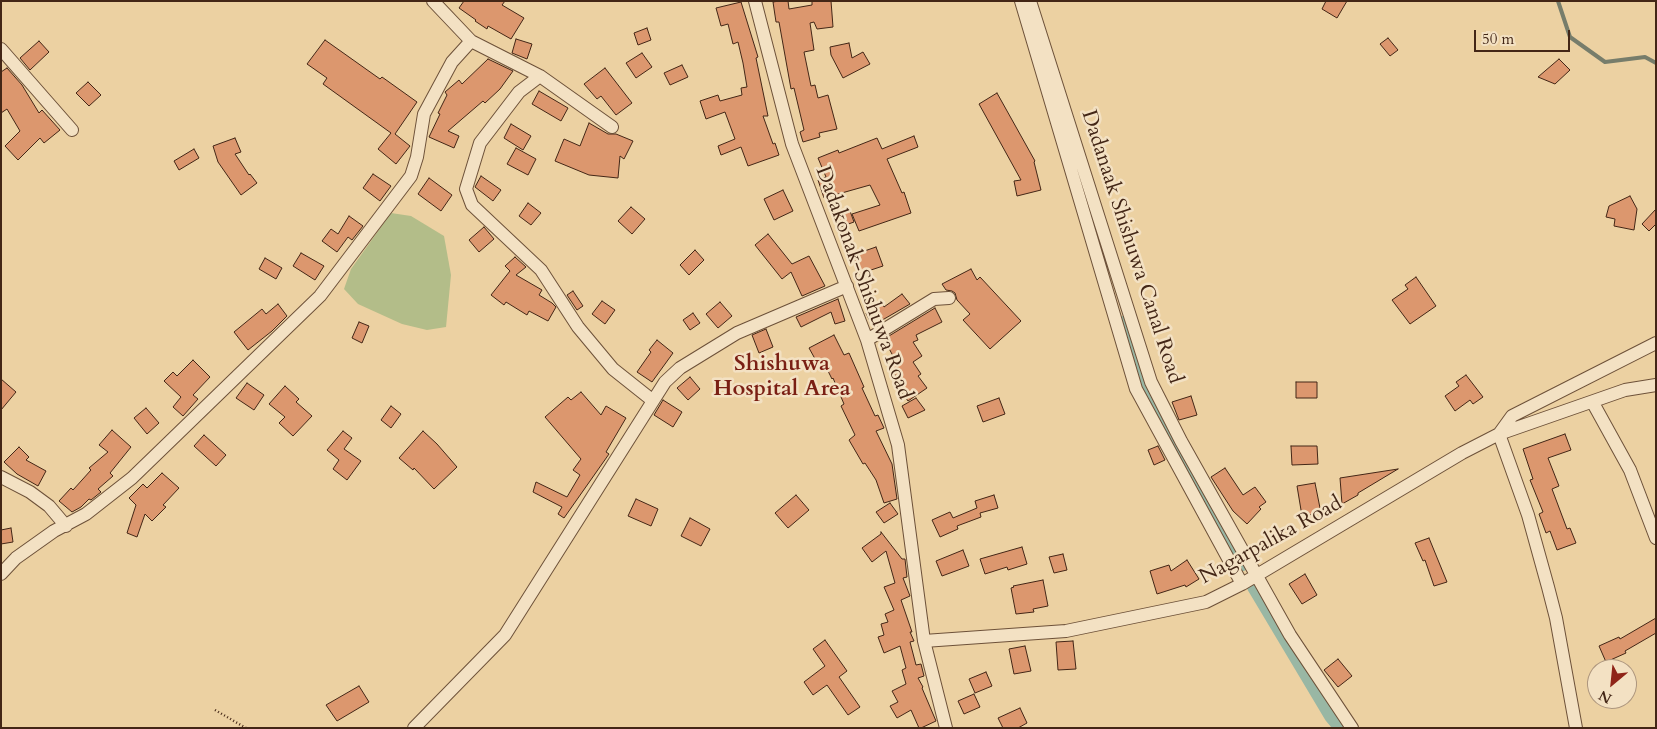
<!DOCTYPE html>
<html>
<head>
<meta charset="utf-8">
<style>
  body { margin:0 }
  #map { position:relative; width:1657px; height:729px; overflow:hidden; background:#ecd1a2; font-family:Cardo,serif }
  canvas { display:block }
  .frame { position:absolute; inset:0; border:2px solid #432616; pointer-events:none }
  .north { position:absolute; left:1587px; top:659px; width:50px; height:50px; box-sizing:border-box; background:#f3e1c3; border:1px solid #ad967e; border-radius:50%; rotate:208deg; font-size:14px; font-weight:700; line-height:20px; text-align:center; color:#432616 }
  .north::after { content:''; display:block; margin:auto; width:18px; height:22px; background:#8f2418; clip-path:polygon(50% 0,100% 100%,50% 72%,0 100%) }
  .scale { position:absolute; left:1474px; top:30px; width:96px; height:22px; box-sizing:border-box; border:2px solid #432616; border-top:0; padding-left:6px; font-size:15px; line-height:18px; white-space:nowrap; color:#432616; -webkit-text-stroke:4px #f3e1c3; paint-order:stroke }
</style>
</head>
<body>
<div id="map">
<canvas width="1657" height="729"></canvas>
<div class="frame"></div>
<div class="north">N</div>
<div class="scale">50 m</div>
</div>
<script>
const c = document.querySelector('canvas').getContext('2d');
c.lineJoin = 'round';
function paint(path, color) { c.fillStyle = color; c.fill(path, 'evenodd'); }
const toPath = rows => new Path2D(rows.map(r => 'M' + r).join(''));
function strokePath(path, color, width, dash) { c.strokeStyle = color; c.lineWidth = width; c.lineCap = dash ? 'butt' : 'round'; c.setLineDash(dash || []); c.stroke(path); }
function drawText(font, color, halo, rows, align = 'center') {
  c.font = font + ' Cardo,serif'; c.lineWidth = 5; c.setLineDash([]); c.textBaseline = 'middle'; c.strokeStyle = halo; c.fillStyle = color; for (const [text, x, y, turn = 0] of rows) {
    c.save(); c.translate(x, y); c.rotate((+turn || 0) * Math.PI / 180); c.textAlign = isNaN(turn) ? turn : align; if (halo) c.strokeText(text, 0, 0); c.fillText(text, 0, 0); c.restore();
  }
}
paint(toPath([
  [391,213,411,216,444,236,451,275,446,327,427,330,402,324,358,304,344,289,351,269]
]), '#b3bd89');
strokePath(toPath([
  [1558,1,1570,37,1605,62,1645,57,1656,63]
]), '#777d6b', 4);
strokePath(toPath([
  [1126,322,1147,391,1242,564],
  [1254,587,1331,716,1341,728]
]), '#99b7a4', 14);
const building = toPath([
  [464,1,505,1,502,5,524,18,511,39,488,26,487,29,475,21,476,20,459,8,464,1],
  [779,1,788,1,789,9,812,5,812,1,831,1,833,27,817,29,814,22,810,23,814,50,804,52,811,86,815,85,818,98,828,95,837,129,819,133,820,137,803,142,800,132,804,130,794,88,791,89,779,22,776,22,773,2,779,1],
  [1326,1,1347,1,1337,18,1322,9,1326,1],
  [741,2,758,57,756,58,768,116,763,116,773,144,775,143,779,155,748,166,741,147,721,155,718,146,735,139,725,112,706,119,700,101,718,95,720,101,742,95,741,88,747,87,743,63,738,42,733,44,728,24,721,26,716,8,741,2],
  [647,28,651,40,638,45,634,33,647,28],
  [1388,38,1398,50,1390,56,1380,44,1388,38],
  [516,39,532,44,527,59,512,53,516,39],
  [325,40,380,79,382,77,417,102,395,134,410,146,396,164,378,149,391,133,323,84,327,78,307,64,325,40],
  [39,41,49,52,30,70,20,58,39,41],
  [849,43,852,58,863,52,870,64,843,78,831,55,830,47,849,43],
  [642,53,652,67,636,78,626,63,642,53],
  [488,59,513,71,500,89,485,103,483,101,448,131,459,136,454,148,429,137,440,114,438,113,447,95,445,92,459,80,462,84,488,59],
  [1559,59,1570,70,1555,84,1538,77,1559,59],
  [682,65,688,77,670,85,664,73,682,65],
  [7,68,22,85,39,113,42,110,60,130,44,143,40,138,18,160,5,146,20,131,7,109,1,113,1,72,7,68],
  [605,68,632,103,616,115,601,96,597,99,584,84,605,68],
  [88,82,101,95,89,106,76,93,88,82],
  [539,91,568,108,561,121,532,104,539,91],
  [997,93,1035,161,1034,162,1041,190,1017,196,1014,181,1021,180,979,104,997,93],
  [589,123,608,134,616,134,633,141,624,159,620,156,618,178,589,175,555,161,564,139,580,146,589,123],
  [511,124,531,136,523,150,504,138,511,124],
  [914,136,918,147,887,159,902,193,904,192,911,213,859,231,852,214,880,205,870,185,824,198,818,180,826,177,818,158,838,150,839,153,877,138,882,149,914,136],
  [235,138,241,152,235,154,249,175,250,174,257,183,241,195,218,162,213,146,235,138],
  [516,148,536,159,528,175,507,164,516,148],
  [194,149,199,158,179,170,174,161,194,149],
  [373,174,391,186,380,201,363,188,373,174],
  [481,176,501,190,493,201,475,187,481,176],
  [429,178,452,195,441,211,418,194,429,178],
  [783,190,793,211,774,220,764,199,783,190],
  [1630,196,1637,209,1634,230,1614,226,1615,219,1606,217,1609,206,1630,196],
  [528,203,541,213,531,225,519,216,528,203],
  [631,207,645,219,632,234,618,221,631,207],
  [1656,209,1656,224,1649,231,1642,224,1656,209],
  [850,211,854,222,840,227,837,216,850,211],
  [349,216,363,226,352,240,348,237,337,252,322,241,331,229,338,234,349,216],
  [484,227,494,239,479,252,469,240,484,227],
  [768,234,792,264,809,256,825,286,802,296,791,272,782,279,755,245,768,234],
  [876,247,883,266,859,274,853,255,876,247],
  [695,250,704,260,689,275,680,265,695,250],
  [301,253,324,266,315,280,293,266,301,253],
  [515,257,526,267,516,275,542,290,539,295,552,303,556,307,548,321,529,311,527,315,506,302,504,305,491,295,510,271,505,266,515,257],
  [265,258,282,268,276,279,259,269,265,258],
  [971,269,977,280,980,277,1021,321,990,349,963,320,970,314,957,300,955,293,952,291,946,290,942,284,971,269],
  [1416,277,1436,306,1410,324,1392,300,1408,289,1405,285,1416,277],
  [573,291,583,306,577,310,567,295,573,291],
  [902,294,910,304,872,326,866,313,883,304,884,307,902,294],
  [838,299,845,321,835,324,831,312,801,327,796,317,838,299],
  [602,301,615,310,605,324,592,314,602,301],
  [720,302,732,316,718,328,706,314,720,302],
  [278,304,287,316,272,331,248,350,234,332,262,309,266,314,278,304],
  [935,308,942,322,916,335,918,340,913,342,922,356,913,362,921,374,918,376,927,388,908,401,900,390,903,388,886,360,893,356,884,339,935,308],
  [693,313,700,323,690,330,683,320,693,313],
  [359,322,369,326,362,343,352,338,359,322],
  [766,329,773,347,759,353,752,335,766,329],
  [834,335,844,355,849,353,864,387,862,388,875,416,878,415,884,428,876,431,892,464,897,499,884,503,876,480,865,463,863,464,849,440,855,435,841,406,844,404,833,378,832,379,824,363,819,366,809,348,834,335],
  [657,340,673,353,652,382,637,372,651,352,649,350,657,340],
  [193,360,210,377,193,395,198,399,183,416,173,407,181,397,164,381,173,372,177,376,193,360],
  [1466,375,1483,397,1473,404,1470,400,1455,411,1445,396,1459,386,1456,382,1466,375],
  [690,377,700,389,688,400,677,388,690,377],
  [1,379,16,392,1,410,1,379],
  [1296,382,1317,382,1317,398,1296,398,1296,382],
  [247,383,264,395,254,410,236,398,247,383],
  [285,386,299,399,296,402,312,416,293,436,279,423,285,417,269,404,285,386],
  [581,392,601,415,606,406,626,418,606,452,609,454,564,518,558,514,562,507,533,492,536,482,567,497,580,475,573,470,581,459,545,417,568,397,571,400,581,392],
  [1191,396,1197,415,1179,420,1172,402,1191,396],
  [916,398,925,410,908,418,902,406,916,398],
  [999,398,1005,414,983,422,977,406,999,398],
  [663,400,682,412,673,427,654,415,663,400],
  [391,406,401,414,391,428,381,420,391,406],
  [146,408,159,423,147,434,134,418,146,408],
  [112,430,131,447,110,473,113,476,98,489,101,492,91,500,89,499,81,507,72,512,59,501,71,488,73,490,91,470,89,468,108,452,99,445,112,430],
  [343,431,352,438,344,449,361,461,347,480,333,469,339,460,327,450,343,431],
  [423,431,437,444,457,467,434,489,414,468,413,470,399,458,423,431],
  [1565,434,1571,450,1548,458,1559,486,1552,489,1567,529,1570,528,1576,543,1557,550,1550,531,1546,533,1539,514,1543,512,1530,480,1533,479,1523,449,1565,434],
  [204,435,226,455,216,466,194,446,204,435],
  [1158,446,1165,460,1154,465,1148,450,1158,446],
  [1291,446,1317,446,1318,464,1292,465,1291,446],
  [19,447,29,457,26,460,46,471,38,486,17,474,4,462,19,447],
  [1225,468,1243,495,1255,487,1266,502,1259,507,1261,509,1247,524,1233,511,1211,477,1225,468],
  [1398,469,1358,493,1358,495,1342,504,1340,478,1398,469],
  [162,473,179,488,163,505,166,507,152,521,145,514,137,537,127,533,136,505,129,498,143,484,147,488,162,473],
  [1315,483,1321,513,1302,516,1297,486,1315,483],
  [796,495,809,510,788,528,775,513,796,495],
  [994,495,998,508,980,513,981,517,957,526,958,529,940,537,932,520,950,512,953,518,977,508,975,501,994,495],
  [636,499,658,509,651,526,628,516,636,499],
  [890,503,898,514,884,523,876,512,890,503],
  [690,518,710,529,701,546,681,536,690,518],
  [11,528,13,542,1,544,1,530,11,528],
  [881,532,902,559,905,559,907,577,903,578,910,596,901,600,912,632,910,632,914,641,910,642,916,665,921,664,924,676,918,678,923,687,922,688,936,721,921,728,919,728,911,710,897,718,890,706,898,702,892,691,906,684,902,670,906,668,900,646,884,653,878,637,884,635,881,624,888,622,885,614,894,610,884,587,895,583,886,551,872,562,862,548,881,534,881,532],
  [1429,538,1447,582,1434,586,1425,560,1423,561,1415,543,1429,538],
  [1022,547,1027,564,1008,570,1007,567,985,574,980,559,1022,547],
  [963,550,969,566,942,576,936,561,963,550],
  [1063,554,1067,570,1054,573,1049,557,1063,554],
  [1187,560,1199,579,1186,587,1185,585,1157,594,1150,571,1169,565,1171,571,1187,560],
  [1305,574,1317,595,1302,604,1289,584,1305,574],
  [1043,580,1048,606,1033,609,1034,612,1016,614,1011,588,1014,587,1013,586,1043,580],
  [1656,618,1656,633,1625,651,1626,653,1606,662,1599,646,1619,637,1620,639,1656,618],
  [825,640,847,671,839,677,860,707,848,715,827,685,813,695,804,682,825,666,813,649,825,640],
  [1073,641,1076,669,1058,670,1056,642,1073,641],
  [1025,646,1031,671,1014,674,1009,649,1025,646],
  [1338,659,1352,676,1338,687,1324,670,1338,659],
  [986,672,992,686,975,693,969,679,986,672],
  [359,686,369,702,337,721,326,705,359,686],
  [974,694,980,707,964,714,958,701,974,694],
  [1020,708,1027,723,1018,728,1003,728,998,718,1020,708]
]);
paint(building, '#dc976e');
strokePath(building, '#432616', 1);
const minor = toPath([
  [433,1,471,41,540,76,612,127],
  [755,1,792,144,867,340,898,445,924,641,946,728],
  [1021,1,1136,389,1242,584],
  [1030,1,1151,382,1181,441,1290,635,1352,728],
  [1,49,72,130],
  [540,76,519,92,480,143,466,189,472,205,541,270,578,327,613,369,652,400],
  [867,340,934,299,949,298],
  [1593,403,1630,470,1656,538],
  [1,477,30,492,49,506,66,526],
  [1,574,16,558,54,531,86,514,132,478,320,296,411,176,417,157,424,114,452,62,471,41],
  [924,641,1066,631,1206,602,1242,584,1462,453,1499,434,1625,390,1656,385],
  [414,728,505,635,665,382,680,368,737,333,847,286],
  [1576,728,1556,618,1548,587,1528,515,1499,434,1512,416,1656,343]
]);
strokePath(minor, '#6d5139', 14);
strokePath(toPath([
  [215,710,246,728]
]), '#432616', 2.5, [1, 2.5]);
strokePath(minor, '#f3e1c3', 12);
drawText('21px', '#432616', '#f3e1c3', [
  ["Dadanaak Shishuwa Canal Road",1131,247,72],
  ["Dadakonak-Shishuwa Road",863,283,70],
  ["Nagarpalika Road",1271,541,-29]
]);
drawText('bold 22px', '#7a1f14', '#f3e1c3', [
  ["Shishuwa",782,365],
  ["Hospital Area",782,390]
]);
</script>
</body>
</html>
